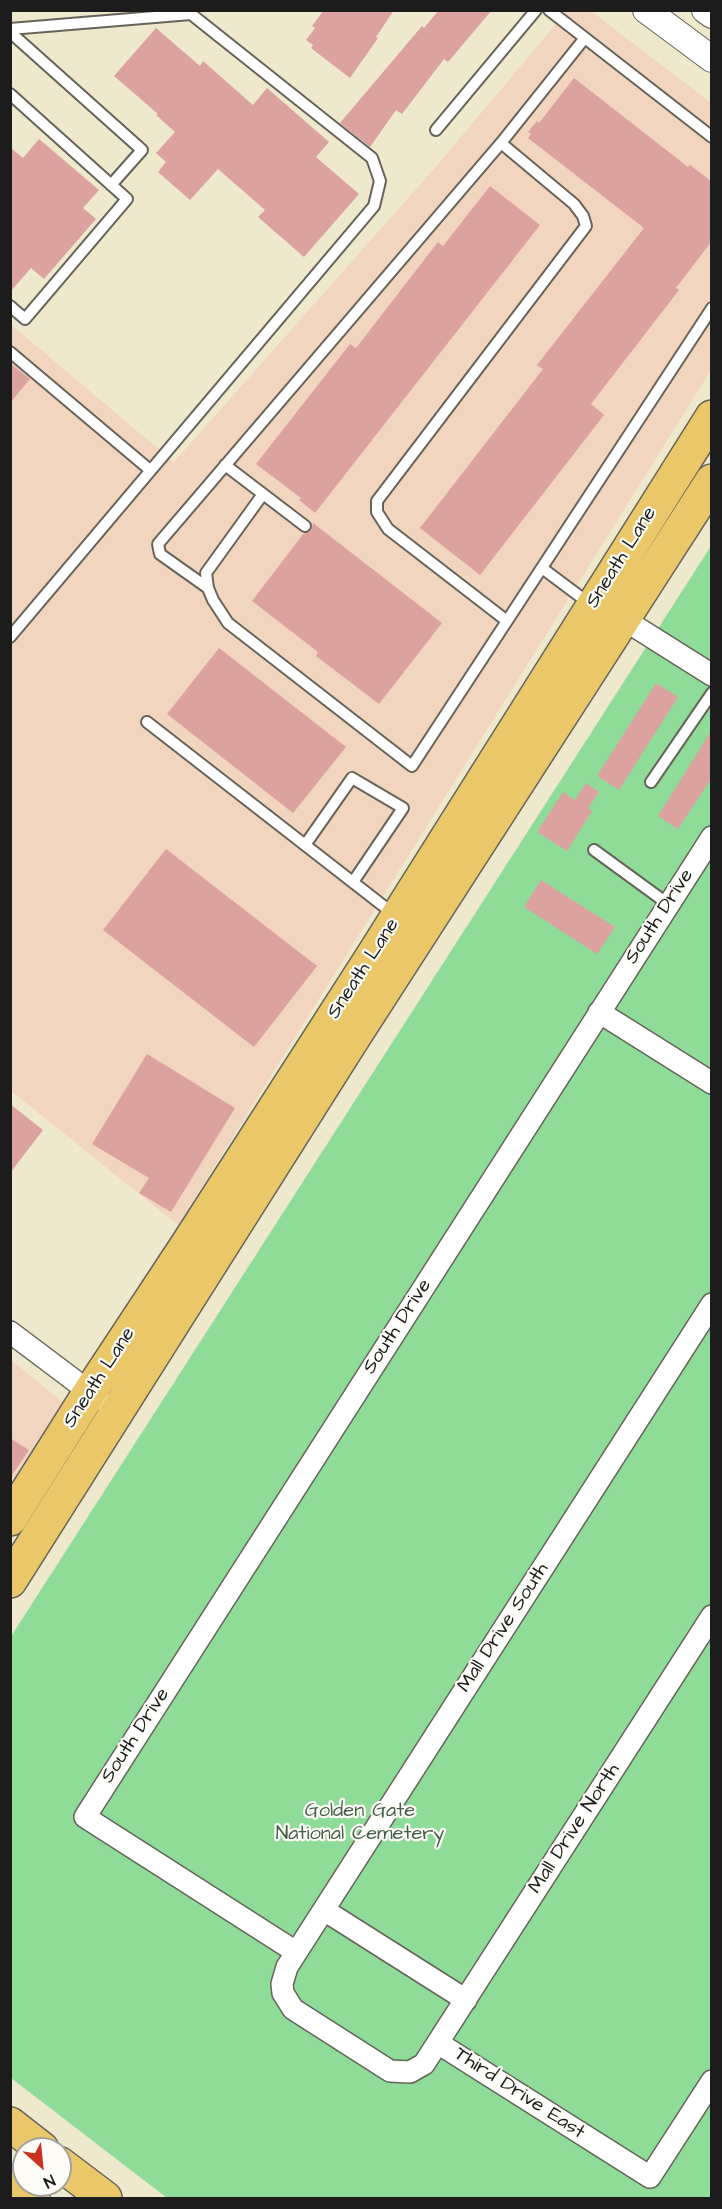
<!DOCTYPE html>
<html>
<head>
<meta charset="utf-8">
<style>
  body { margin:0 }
  #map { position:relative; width:722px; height:2209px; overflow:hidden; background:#eee8cd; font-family:"Architects Daughter",sans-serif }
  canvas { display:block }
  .frame { position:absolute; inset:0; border:12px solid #1c1c1c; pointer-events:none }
  .north { position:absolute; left:12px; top:2137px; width:60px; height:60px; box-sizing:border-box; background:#fdfcf7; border:2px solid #a3a29f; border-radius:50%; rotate:153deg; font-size:16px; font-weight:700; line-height:24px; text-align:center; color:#1c1c1c }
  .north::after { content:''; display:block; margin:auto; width:21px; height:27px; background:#c8321e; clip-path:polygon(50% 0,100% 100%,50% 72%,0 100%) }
</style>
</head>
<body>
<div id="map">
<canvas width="722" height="2209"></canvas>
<div class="frame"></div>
<div class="north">N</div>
</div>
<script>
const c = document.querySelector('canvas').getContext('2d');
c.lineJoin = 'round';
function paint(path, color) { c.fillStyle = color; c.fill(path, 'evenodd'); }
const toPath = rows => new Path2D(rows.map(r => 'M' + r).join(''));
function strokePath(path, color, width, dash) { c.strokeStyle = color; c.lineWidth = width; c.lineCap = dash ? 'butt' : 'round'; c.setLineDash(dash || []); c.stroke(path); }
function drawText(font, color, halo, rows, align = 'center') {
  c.font = font + ' "Architects Daughter",sans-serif'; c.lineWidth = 4.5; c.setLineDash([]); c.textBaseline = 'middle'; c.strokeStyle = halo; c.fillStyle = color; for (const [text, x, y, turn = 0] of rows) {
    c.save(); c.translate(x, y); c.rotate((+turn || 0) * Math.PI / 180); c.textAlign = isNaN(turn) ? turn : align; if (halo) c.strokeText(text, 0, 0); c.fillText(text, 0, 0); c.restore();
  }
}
paint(toPath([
  [567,11,591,11,711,103,711,370,178,1225,11,1091,10,324,174,462,434,169],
  [11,1360,64,1403,11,1485]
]), '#f2d5be');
paint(toPath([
  [711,546,711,2198,167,2198,11,2078,10,1638]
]), '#8fdc99');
paint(toPath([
  [324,10,394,10,376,37,378,38,350,78,311,48,313,45,306,40,315,28,312,26],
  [439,10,492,10,448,62,444,59,402,114,396,110,370,147,340,123,422,26,424,28],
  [156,28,200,66,203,61,253,105,267,88,329,142,316,157,359,194,304,257,258,217,265,210,218,169,190,200,158,172,166,162,156,153,175,132,156,115,158,114,114,76],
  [574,78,688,167,690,165,711,181,711,242,676,288,679,290,591,404,604,415,480,575,420,528,543,369,537,365,644,228,528,138,531,134,528,132,537,121,539,123],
  [39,139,99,190,83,208,96,219,44,279,31,268,10,292,10,147,23,158],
  [490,186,540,225,315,513,299,500,301,498,256,464,350,344,356,348,438,242,443,246],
  [10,363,30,379,10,403],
  [313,523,442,623,379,704,316,656,318,652,252,601,304,533,311,531],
  [219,648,346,747,293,813,167,714],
  [656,683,678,697,619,790,597,776],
  [711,731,711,779,678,829,658,816],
  [586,783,599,792,588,808,592,811,567,851,537,832,563,792,575,800],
  [166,849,317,966,254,1047,103,930],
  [541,880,615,927,597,954,524,907],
  [147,1054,235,1108,171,1212,139,1193,149,1178,92,1144],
  [10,1104,43,1130,10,1173],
  [10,1438,29,1450,10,1478]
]), '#dba2a0');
const service = toPath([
  [549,10,712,137],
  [10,29,191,14,372,158,380,181,374,206,10,637],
  [10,32,142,150,111,185],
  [10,94,127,199,25,319,10,306],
  [436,130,536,10],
  [501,143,574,204,583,216,586,226,377,501,377,512,388,529,507,621],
  [10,352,150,470],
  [225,465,305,526],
  [263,494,206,573,208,588,213,600,228,623,412,766,712,308],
  [542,568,590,604],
  [208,588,160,554,158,544,501,143,584,39],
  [147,722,395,915],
  [651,782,712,693],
  [305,845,352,778,403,808,353,882],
  [594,850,668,904]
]);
const minor = toPath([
  [623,619,712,675],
  [599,1012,712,1083],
  [712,1304,287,1967,282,1984,283,1993,293,2009,390,2071,410,2072,424,2064,712,1616],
  [10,1332,99,1399],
  [324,1910,466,2000],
  [296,1952,85,1817,712,837],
  [438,2043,650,2177,712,2081]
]);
const tertiary = toPath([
  [646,10,712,59],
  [705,10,712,15]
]);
const primary = toPath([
  [10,1519,90,1392,187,1245,372,957,712,417],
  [10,1581,350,1043,712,481],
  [10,2124,42,2149],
  [60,2164,105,2198],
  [10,2181,33,2198]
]);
strokePath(service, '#66635a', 14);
strokePath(minor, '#66635a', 24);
strokePath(tertiary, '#66635a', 28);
strokePath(primary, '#66635a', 36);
strokePath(service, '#fff', 10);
strokePath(minor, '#fff', 21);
strokePath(tertiary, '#fff', 26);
strokePath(primary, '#eac769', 33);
drawText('20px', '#1c1c1c', '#fdfcf7', [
  ["Sneath Lane",622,558,-58],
  ["South Drive",660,917,-57],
  ["Sneath Lane",364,969,-57],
  ["South Drive",398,1327,-57],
  ["Sneath Lane",100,1378,-57],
  ["Mall Drive South",504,1628,-57],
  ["South Drive",136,1736,-57],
  ["Mall Drive North",575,1829,-57],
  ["Third Drive East",519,2094,33]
]);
drawText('20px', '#445f48', '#fdfcf7', [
  ["Golden Gate",360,1812],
  ["National Cemetery",360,1835]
]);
</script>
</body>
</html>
